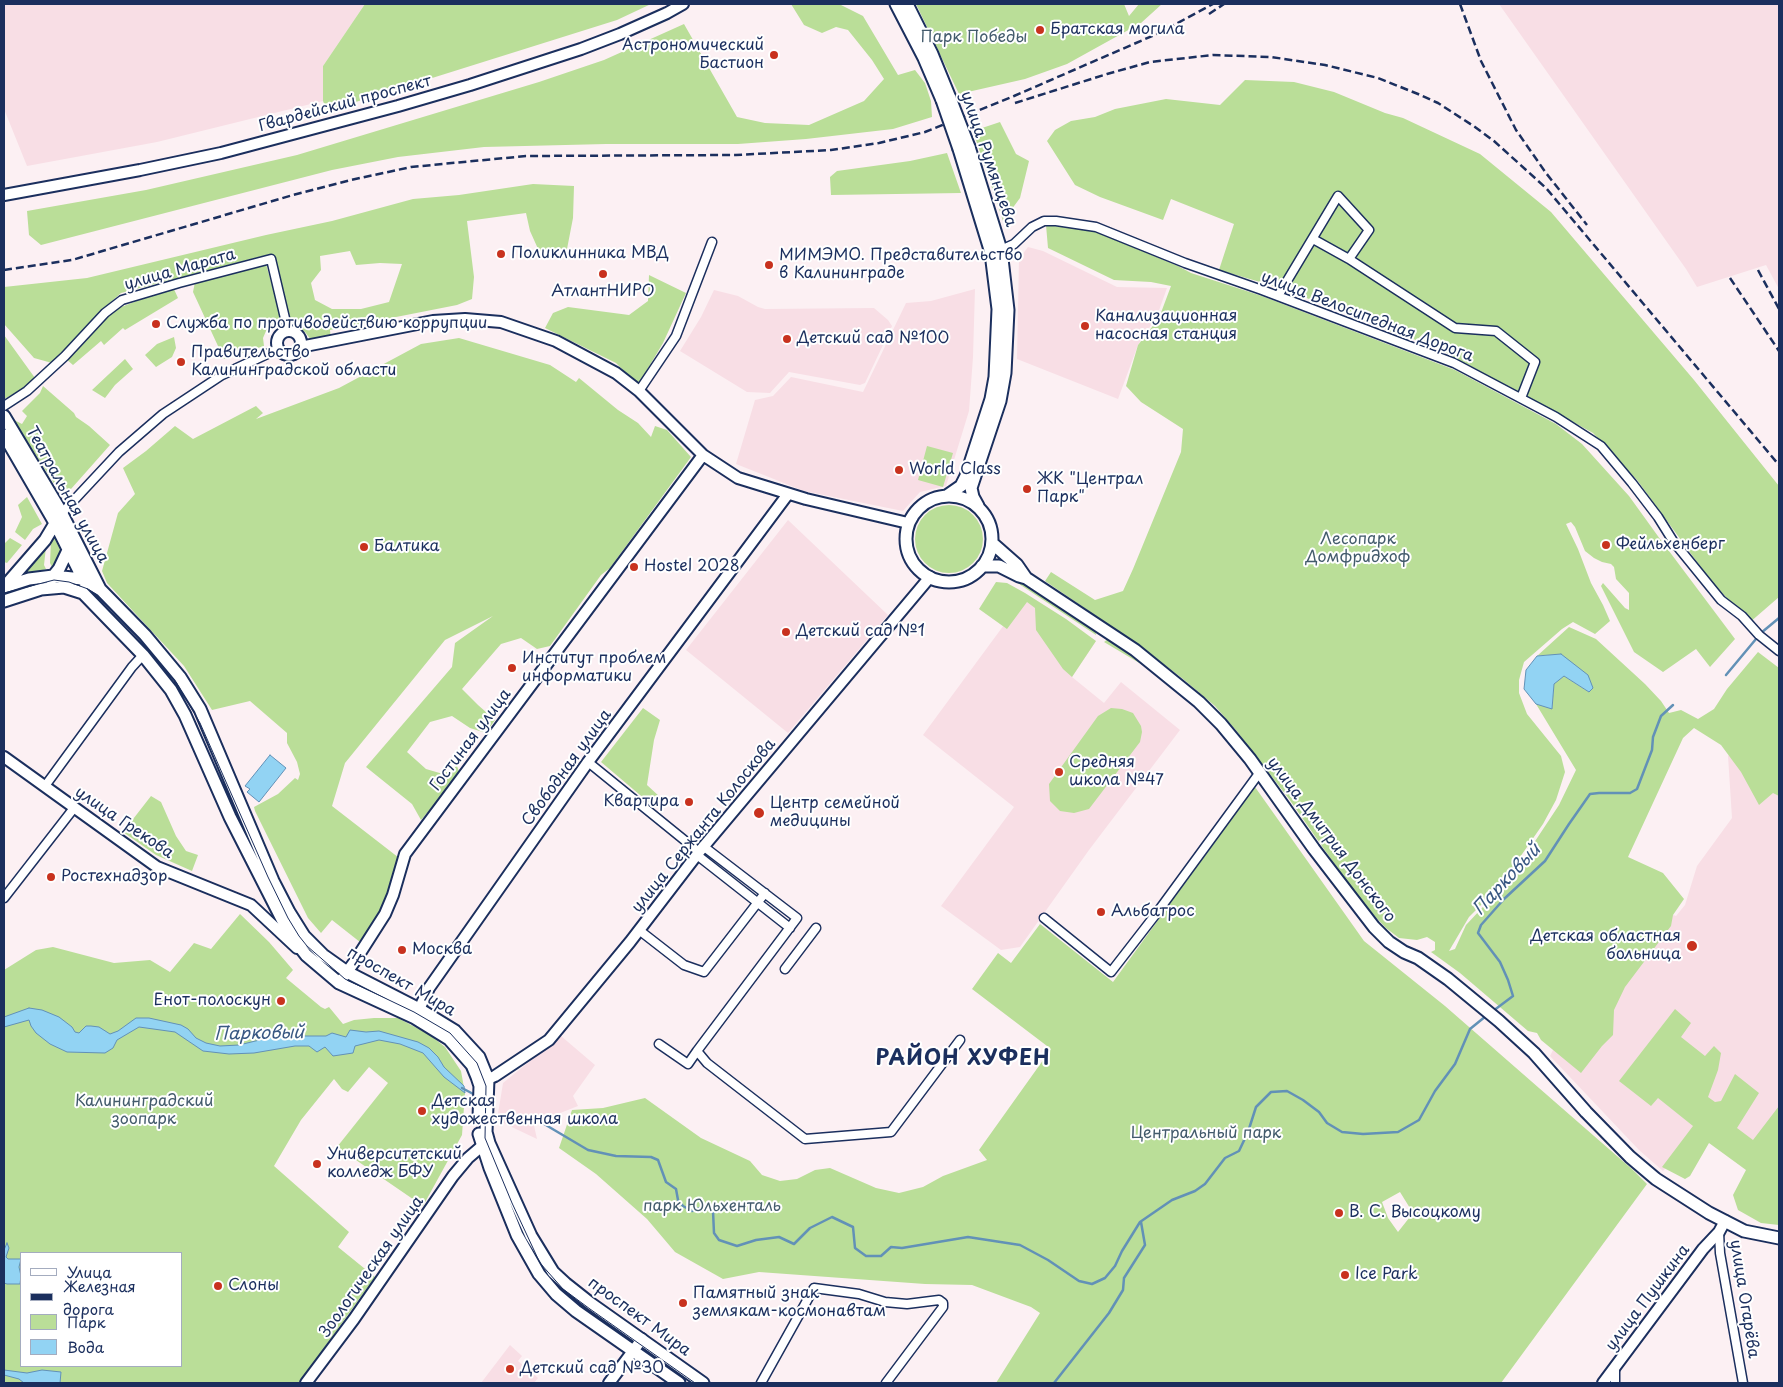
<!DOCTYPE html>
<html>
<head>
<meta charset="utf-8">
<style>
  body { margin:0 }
  #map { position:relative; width:1783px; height:1387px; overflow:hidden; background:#fcf0f3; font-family:"Playpen Sans",sans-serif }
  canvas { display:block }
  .frame { position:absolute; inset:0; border:5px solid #1b2f5e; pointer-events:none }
  .legend { position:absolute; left:20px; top:1252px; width:162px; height:115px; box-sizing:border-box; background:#fff; border:1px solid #a4acbf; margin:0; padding:6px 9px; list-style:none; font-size:15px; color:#1b2f5e }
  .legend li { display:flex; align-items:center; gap:10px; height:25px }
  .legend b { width:25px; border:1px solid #a4acbf }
</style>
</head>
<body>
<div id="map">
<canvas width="1783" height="1387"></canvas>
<div class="frame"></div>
<ul class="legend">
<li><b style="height:6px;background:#fff"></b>Улица</li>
<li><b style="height:6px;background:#1b2f5e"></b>Железная дорога</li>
<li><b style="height:14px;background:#bade98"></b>Парк</li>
<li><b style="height:14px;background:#92d3f3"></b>Вода</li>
</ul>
</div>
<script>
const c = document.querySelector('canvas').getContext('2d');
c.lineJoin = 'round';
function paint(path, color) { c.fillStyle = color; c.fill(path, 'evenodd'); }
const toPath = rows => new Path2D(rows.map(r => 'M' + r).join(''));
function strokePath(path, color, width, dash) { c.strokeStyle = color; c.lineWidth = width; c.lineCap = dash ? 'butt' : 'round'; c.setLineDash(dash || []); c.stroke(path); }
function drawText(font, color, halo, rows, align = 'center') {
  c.font = font + ' "Playpen Sans",sans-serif'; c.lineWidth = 4; c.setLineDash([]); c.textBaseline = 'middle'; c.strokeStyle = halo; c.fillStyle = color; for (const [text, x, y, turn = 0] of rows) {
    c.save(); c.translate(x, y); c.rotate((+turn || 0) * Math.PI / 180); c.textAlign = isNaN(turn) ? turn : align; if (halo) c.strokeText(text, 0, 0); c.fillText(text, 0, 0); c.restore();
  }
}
paint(toPath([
  [4,4,365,4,323,66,323,101,157,142,27,166,4,109],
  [1499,4,1779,4,1779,289,1766,265,1697,287,1686,269],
  [1028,247,1043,251,1117,287,1167,288,1157,316,1138,345,1118,399,1017,359,1019,259],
  [975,289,973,357,969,411,946,486,920,492,903,511,804,491,736,464,755,400,773,396,791,377,863,392,906,303,931,301],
  [714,290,738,296,758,307,765,309,874,308,888,320,892,326,865,383,860,385,789,372,770,393,747,392,680,351,701,317],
  [788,520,888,615,788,733,686,650],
  [1026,595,1096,641,1072,677,1104,703,1121,682,1180,730,1089,850,1020,947,1001,950,941,906,1014,807,923,735],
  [1775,697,1779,701,1779,1212,1756,1169,1700,1129,1663,1171,1639,1150,1550,1056,1590,977,1639,901,1676,916,1685,905,1697,866,1732,818,1728,756],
  [561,1036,595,1065,573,1096,578,1106,545,1119,535,1116,533,1121,537,1139,497,1120,503,1083],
  [510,1345,522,1356,518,1361,538,1378,534,1383,481,1383]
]), '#f8dee5');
paint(toPath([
  [365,4,651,4,617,20,327,111,323,101,323,66],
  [791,4,839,4,863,16,898,75,915,70,925,83,931,101,932,117,893,129,806,139,738,144,606,144,484,147,398,157,332,170,41,245,29,235,27,211,146,190,297,155,539,82,604,60,684,24,737,117,765,123,809,125,864,101,884,79,872,60,848,30,836,27,822,33,804,25],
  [916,4,1124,4,1129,16,1139,4,1162,4,1141,23,1067,64,1025,79,959,94],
  [1245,80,1294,82,1334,92,1385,113,1403,118,1480,154,1551,212,1694,380,1779,486,1779,597,1749,623,1708,577,1637,480,1593,433,1432,345,1397,334,1284,289,1219,270,1234,224,1171,199,1163,220,1100,197,1075,185,1047,141,1055,130,1071,121,1095,117,1115,109,1166,99,1220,105],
  [1000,122,1016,154,1029,161,1020,198,1003,221,973,131],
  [947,153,961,193,831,195,830,177,837,171,910,161],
  [533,184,574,186,573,218,567,249,539,251,530,231,526,213,467,221,474,277,472,299,457,305,330,330,331,339,311,340,305,332,290,321,274,258,270,254,121,293,101,311,52,363,34,358,4,324,4,287,87,278,266,235,332,221,413,199,459,195],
  [350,251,356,265,380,263,402,264,389,302,361,309,332,309,315,300,311,283,321,270,320,256],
  [1046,225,1094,231,1178,266,1191,273,1262,296,1455,370,1556,424,1582,444,1629,496,1660,539,1735,639,1710,667,1696,649,1663,672,1634,652,1601,586,1603,583,1625,608,1629,610,1629,593,1616,579,1614,567,1611,564,1602,562,1594,558,1585,551,1575,527,1571,522,1566,524,1578,549,1591,583,1603,605,1610,621,1595,634,1573,622,1562,629,1524,662,1519,680,1519,693,1527,714,1561,756,1565,772,1556,800,1543,824,1511,870,1493,893,1469,917,1449,951,1455,949,1466,925,1512,876,1559,805,1576,770,1536,704,1552,708,1554,683,1564,676,1589,692,1548,655,1537,656,1569,627,1596,639,1645,684,1661,701,1669,713,1681,710,1698,719,1714,709,1727,689,1758,652,1779,668,1779,796,1773,793,1759,805,1741,772,1721,745,1694,728,1683,738,1628,857,1663,873,1684,899,1673,915,1671,926,1625,987,1614,1010,1613,1035,1602,1046,1581,1073,1541,1040,1537,1033,1528,1031,1460,973,1431,952,1435,950,1435,942,1427,937,1417,940,1399,938,1386,928,1361,902,1289,799,1235,729,1215,706,1183,679,1140,646,1045,581,1051,572,1095,600,1123,591,1133,569,1181,452,1183,429,1141,402,1126,386,1138,345,1159,318,1171,286,1151,282,1114,280,1048,248],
  [266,264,282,321,276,322,266,331,263,338,264,346,224,359,193,292,195,282],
  [649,275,686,293,663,343,638,385,616,363,545,328,553,313,568,307,629,315,648,301],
  [173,287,178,298,125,330,123,328,104,345,101,341,73,365,66,359,116,309],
  [4,335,35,378,23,389,4,399],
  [174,337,176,348,172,357,156,367,145,355,157,344],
  [459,338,550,365,576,382,579,378,618,410,638,423,651,437,655,426,667,430,691,457,610,568,601,575,550,646,537,649,521,638,501,644,462,689,478,705,495,720,486,733,470,728,452,716,430,722,407,752,426,769,443,774,457,766,460,774,421,820,412,804,366,767,452,667,455,643,493,616,445,640,345,763,332,806,403,861,385,914,365,946,332,920,321,933,308,918,255,811,254,807,278,794,295,778,298,780,300,774,297,762,287,743,287,733,250,701,212,710,184,666,107,583,102,571,118,513,135,494,123,468,146,451,175,426,193,439,256,406,263,413,256,419,339,388,421,344],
  [125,359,133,369,115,385,105,398,92,390],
  [43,386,74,413,76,417,89,426,110,445,63,498,14,420,22,424,27,416,22,411,40,393],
  [927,446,953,453,943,487,918,480],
  [27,497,42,524,33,529,25,540,15,532,22,517,18,505],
  '915 539a34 34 0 1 1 68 0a34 34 0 1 1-68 0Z',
  [54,536,62,552,52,567,50,563,51,541],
  [10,538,22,545,7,563,4,562,4,544],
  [46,547,44,565,46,569,18,578],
  [1010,575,1095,627,1096,635,1010,578],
  [996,582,1007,583,1025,593,1066,619,1096,641,1072,677,1063,669,1036,630,1035,608,1027,602,1007,629,979,609],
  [1108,639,1137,658,1146,667,1104,642],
  [643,708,660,720,654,740,647,785,660,797,653,806,601,762],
  [1111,708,1122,709,1133,713,1141,726,1142,732,1140,742,1089,809,1074,813,1060,811,1050,801,1049,784,1098,716],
  [1255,787,1364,941,1445,1006,1633,1170,1647,1184,1501,1383,996,1383,1040,1313,1031,1307,972,1285,925,1284,759,1272,723,1279,675,1252,647,1219,596,1174,559,1148,572,1110,603,1108,645,1098,701,1138,750,1161,762,1175,780,1181,797,1179,815,1170,830,1168,876,1188,899,1193,923,1187,943,1176,987,1160,979,1150,1051,1049,972,989,998,953,1011,963,1040,924,1113,982],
  [1400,1192,1413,1213,1398,1232,1388,1218,1382,1202],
  [151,796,161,802,176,836,186,851,198,855,192,871,156,855,123,832],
  [240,914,269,942,293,970,286,978,321,1007,325,1009,329,1007,343,1024,354,1020,374,1018,398,1018,430,1035,445,1047,461,1071,465,1093,462,1135,423,1206,337,1147,388,1083,369,1067,348,1092,342,1089,334,1079,301,1120,274,1166,349,1232,338,1247,375,1277,299,1383,4,1383,4,970,36,950,53,947,114,963,150,960,170,972,194,943,211,949],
  [21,1253,181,1253,181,1366,21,1366],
  [1675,1009,1691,1023,1681,1037,1705,1056,1714,1046,1721,1053,1718,1070,1708,1097,1715,1102,1721,1101,1735,1074,1759,1093,1737,1128,1753,1140,1779,1106,1779,1225,1761,1223,1738,1210,1733,1195,1746,1170,1709,1143,1690,1176,1685,1179,1662,1167,1693,1126,1658,1098,1651,1106,1619,1081]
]), '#bade98');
const water = toPath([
  [1561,654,1588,675,1593,688,1589,692,1564,676,1554,684,1552,709,1536,704,1524,689,1526,670,1537,656,1561,654],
  [270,755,286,768,259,802,247,792,250,789,245,786,270,755],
  [29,1008,42,1010,59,1017,72,1027,75,1032,79,1033,86,1026,91,1026,99,1027,110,1034,118,1031,136,1018,149,1018,181,1025,188,1029,196,1038,206,1043,220,1046,239,1045,276,1036,326,1036,332,1033,346,1037,350,1030,366,1032,379,1031,418,1042,429,1048,438,1057,444,1067,464,1086,465,1093,444,1077,423,1053,400,1044,379,1040,355,1046,353,1053,333,1056,325,1047,317,1052,309,1046,295,1046,254,1053,229,1054,203,1051,175,1032,139,1027,117,1040,113,1048,105,1053,67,1052,50,1044,36,1033,31,1026,29,1020,4,1027,4,1017,29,1008],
  [7,1243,9,1248,6,1257,8,1259,21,1259,19,1267,21,1276,20,1284,7,1284,4,1283,4,1250,7,1243],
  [4,1370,27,1373,42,1370,61,1372,60,1383,24,1383,19,1379,4,1375,4,1370]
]);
paint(water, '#92d3f3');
strokePath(water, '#6291b7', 1);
strokePath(toPath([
  [1726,675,1761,633,1779,618],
  [1493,1011,1513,996,1508,980,1500,962,1478,933,1481,925,1504,899,1545,861,1569,824,1590,794,1599,793,1630,793,1637,789,1652,750,1653,737,1661,716,1673,705],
  [462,1088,477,1096],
  [534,1118,588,1150,616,1156,651,1157,658,1160,666,1182,676,1189,678,1200,683,1206,692,1211,703,1207,713,1211,714,1233,719,1240,737,1246,756,1240,779,1237,794,1244,810,1228,832,1217,853,1227,855,1248,866,1256,881,1256,891,1247,902,1248,968,1237,1020,1245,1048,1260,1079,1281,1092,1284,1105,1278,1115,1266,1122,1251,1140,1222,1172,1200,1195,1191,1205,1184,1225,1158,1239,1151,1248,1132,1256,1107,1271,1092,1287,1091,1303,1100,1319,1112,1327,1123,1342,1132,1363,1134,1398,1132,1419,1120,1435,1091,1455,1064,1470,1029,1486,1016],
  [1054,1383,1109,1313,1123,1290,1124,1278,1145,1245,1141,1222]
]), '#6291b7', 2.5);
const street = toPath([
  [1313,239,1349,259],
  [1001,250,1014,244,1032,227,1044,221,1056,221,1096,227,1185,263,1262,290,1454,363,1556,417,1601,446,1632,483,1658,517,1673,541,1721,600,1742,616,1759,635,1779,651],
  [1278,296,1338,196,1369,230,1349,259,1455,328,1496,331,1535,362,1521,398],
  [639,391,676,336,712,242],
  [4,406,27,391,65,356,105,313,122,300,179,283,271,259,288,331],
  [62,513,119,452,163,414,222,375,278,349],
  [588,762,699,852],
  [45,786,132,667,143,655],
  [703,846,797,918,697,1051,707,1063,805,1139,891,1132,960,1040],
  [697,855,790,928],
  [4,898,74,808],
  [1044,918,1111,972,1156,914,1260,772],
  [639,930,684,965,704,972,765,893],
  [785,969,816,928],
  [659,1044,688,1064,697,1051],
  [1719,1232,1720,1253,1743,1383],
  [1615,1367,1615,1383],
  [761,1383,814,1288,859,1294,885,1302,907,1304,939,1300,943,1303,943,1307,886,1383]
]);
const secondary = toPath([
  [4,195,140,170,221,153,398,106,470,85,581,49,620,34,667,13,683,4],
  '277 343a12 12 0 1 1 24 0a12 12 0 1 1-24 0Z',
  [300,347,433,321,465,319,501,322,556,341,616,373,639,391,703,455,738,478,806,499,908,523],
  [4,757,157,867,251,905,297,948],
  [339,983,355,961,385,914,393,895,405,854,703,455],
  [416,1016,429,988,588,762,788,494],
  [488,1079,495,1076,549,1040,630,942,699,852,930,577],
  [306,1383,354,1319,453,1176,468,1158,482,1146],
  [609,1383,642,1339],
  [1603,1383,1703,1249,1719,1232,1725,1221]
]);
const primary = toPath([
  [896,4,924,58,942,100],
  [907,4,932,54,950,98],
  [969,147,1001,250,1008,310,1005,373,1000,401,971,488,973,497,978,506],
  [4,416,59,508,100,589],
  [4,435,55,523,85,583],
  [948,495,961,486,966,476,991,399,995,377,998,309,991,253,959,149],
  '906 539a43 43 0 1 1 86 0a43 43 0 1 1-86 0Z',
  [992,543,1017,565,1026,578,1135,650,1199,702,1221,724,1250,759,1314,849,1374,927,1389,942,1404,952,1418,958,1448,979,1499,1021,1534,1053,1586,1112,1630,1157,1656,1179,1709,1213,1744,1231,1779,1238],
  [982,566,999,566,1019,576,1026,578],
  [51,579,59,569,70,546],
  [5,586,45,540,57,520],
  [4,587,29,579,53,576,82,579,101,590,145,635,180,677,200,709,273,881,289,912,304,936,323,955,347,972,419,1009,455,1031,479,1057,488,1079,486,1132,489,1143,531,1236,553,1272,566,1284,590,1303,703,1383],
  [4,601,41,589,64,587,83,593,143,655,171,690,185,715,230,817,288,931,296,942,306,955,339,983,415,1018,449,1039,472,1065,477,1077,480,1086,479,1118],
  [479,1134,490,1168,517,1235,539,1274,556,1294,576,1311,679,1383]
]);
strokePath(street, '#1b2f5e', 11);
strokePath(secondary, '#1b2f5e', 14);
strokePath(primary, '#1b2f5e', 15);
strokePath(street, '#fff', 8);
strokePath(secondary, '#fff', 10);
strokePath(primary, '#fff', 11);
strokePath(toPath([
  [4,593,54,580,69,582,88,589,97,595,144,645,176,682,200,723,268,877,288,918,299,936,307,946,345,979,414,1012,450,1033,477,1063,486,1086,485,1138,512,1203,540,1263,563,1289,590,1309,695,1383]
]), '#1b2f5e', 1);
strokePath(toPath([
  [1460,4,1481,61,1516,130,1546,173,1587,225],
  [1209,14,1224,4],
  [1015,103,1107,74,1150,62,1213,55,1271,57,1325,65,1378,78,1418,94,1438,103,1475,127,1494,141,1546,188,1779,465],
  [4,270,72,260,293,195,351,180,411,167,526,156,736,155,831,150,879,143,925,132,1014,96,1159,33,1213,4],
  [1758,270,1779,309],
  [1730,278,1779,351]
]), '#1b2f5e', 2.5, [8, 4]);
const primaryBridge = toPath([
  [950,98,969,147],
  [942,100,959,149]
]);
strokePath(primaryBridge, '#1b2f5e', 15, []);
strokePath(primaryBridge, '#fff', 11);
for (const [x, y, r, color] of [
  [1040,30,5,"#c8321e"],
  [774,55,5,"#c8321e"],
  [501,254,5,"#c8321e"],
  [769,265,5,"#c8321e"],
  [603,274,5,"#c8321e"],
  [156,324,5,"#c8321e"],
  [1085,326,5,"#c8321e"],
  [787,339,5,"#c8321e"],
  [181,362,5,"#c8321e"],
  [899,470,5,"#c8321e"],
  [1027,489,5,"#c8321e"],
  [1606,545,5,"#c8321e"],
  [364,547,5,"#c8321e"],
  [634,567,5,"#c8321e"],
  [786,632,5,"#c8321e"],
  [512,668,5,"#c8321e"],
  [1059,772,5,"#c8321e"],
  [689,802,5,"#c8321e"],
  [759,813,6,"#c8321e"],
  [51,877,5,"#c8321e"],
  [1101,912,5,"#c8321e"],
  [1692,946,6,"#c8321e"],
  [402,950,5,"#c8321e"],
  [281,1001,5,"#c8321e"],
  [422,1111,5,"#c8321e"],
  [317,1164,5,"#c8321e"],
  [1339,1213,5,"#c8321e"],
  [1345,1275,5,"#c8321e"],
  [218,1286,5,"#c8321e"],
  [683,1303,5,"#c8321e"],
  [510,1369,5,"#c8321e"]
]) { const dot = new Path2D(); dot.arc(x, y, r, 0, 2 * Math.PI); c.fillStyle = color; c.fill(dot); strokePath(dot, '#fff', 2); }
drawText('16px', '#1b2f5e', '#fff', [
  ["Братская могила",1050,30],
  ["Астрономический",764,46,"right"],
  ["Бастион",764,64,"right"],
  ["Поликлинника МВД",511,254],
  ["МИМЭМО. Представительство",779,256],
  ["в Калининграде",779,274],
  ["АтлантНИРО",603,292,"center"],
  ["Канализационная",1095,317],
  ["насосная станция",1095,335],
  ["Служба по противодействию коррупции",166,324],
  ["Детский сад №100",797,339],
  ["Правительство",191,353],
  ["Калининградской области",191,371],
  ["World Class",909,470],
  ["ЖК \"Централ",1037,480],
  ["Парк\"",1037,498],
  ["Фейльхенберг",1616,545],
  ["Балтика",374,547],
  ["Hostel 2028",644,567],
  ["Детский сад №1",796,632],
  ["Институт проблем",522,659],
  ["информатики",522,677],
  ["Средняя",1069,763],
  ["школа №47",1069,781],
  ["Квартира",679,802,"right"],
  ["Центр семейной",770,804],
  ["медицины",770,822],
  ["Ростехнадзор",61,877],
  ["Альбатрос",1111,912],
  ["Детская областная",1681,937,"right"],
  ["больница",1681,955,"right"],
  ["Москва",412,950],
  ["Енот-полоскун",271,1001,"right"],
  ["Детская",432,1102],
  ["художественная школа",432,1120],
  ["Университетский",327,1155],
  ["колледж БФУ",327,1173],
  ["В. С. Высоцкому",1349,1213],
  ["Ice Park",1355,1275],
  ["Слоны",228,1286],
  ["Памятный знак",693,1294],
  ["землякам-космонавтам",693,1312],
  ["Детский сад №30",520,1369]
], 'left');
drawText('16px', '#435b6c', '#fff', [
  ["Парк Победы",974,38],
  ["Лесопарк",1358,540],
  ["Домфридхоф",1358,558],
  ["Калининградский",144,1102],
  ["зоопарк",144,1120],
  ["Центральный парк",1206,1134],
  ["парк Юльхенталь",712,1207]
]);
drawText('16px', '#1b2f5e', '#fff', [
  ["Гвардейский проспект",345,104,-15],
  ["улица Румянцева",988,159,71],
  ["улица Марата",180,270,-16],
  ["улица Велосипедная Дорога",1367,317,21],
  ["Театральная улица",67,495,61],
  ["Гостиная улица",471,740,-53],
  ["Свободная улица",567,768,-54],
  ["улица Грекова",124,823,34],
  ["улица Сержанта Колоскова",704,826,-51],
  ["улица Дмитрия Донского",1331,840,53],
  ["проспект Мира",401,982,30],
  ["Зоологическая улица",372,1267,-55],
  ["улица Пушкина",1648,1298,-53],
  ["улица Огарёва",1744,1299,81],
  ["проспект Мира",639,1317,36]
]);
drawText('italic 18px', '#395883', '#fff', [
  ["Парковый",1507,880,-47],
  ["Парковый",259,1034,-1]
]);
c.letterSpacing = '1px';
drawText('bold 21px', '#1b2f5e', '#fff', [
  ["РАЙОН ХУФЕН",963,1059]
]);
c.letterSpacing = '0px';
</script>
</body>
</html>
